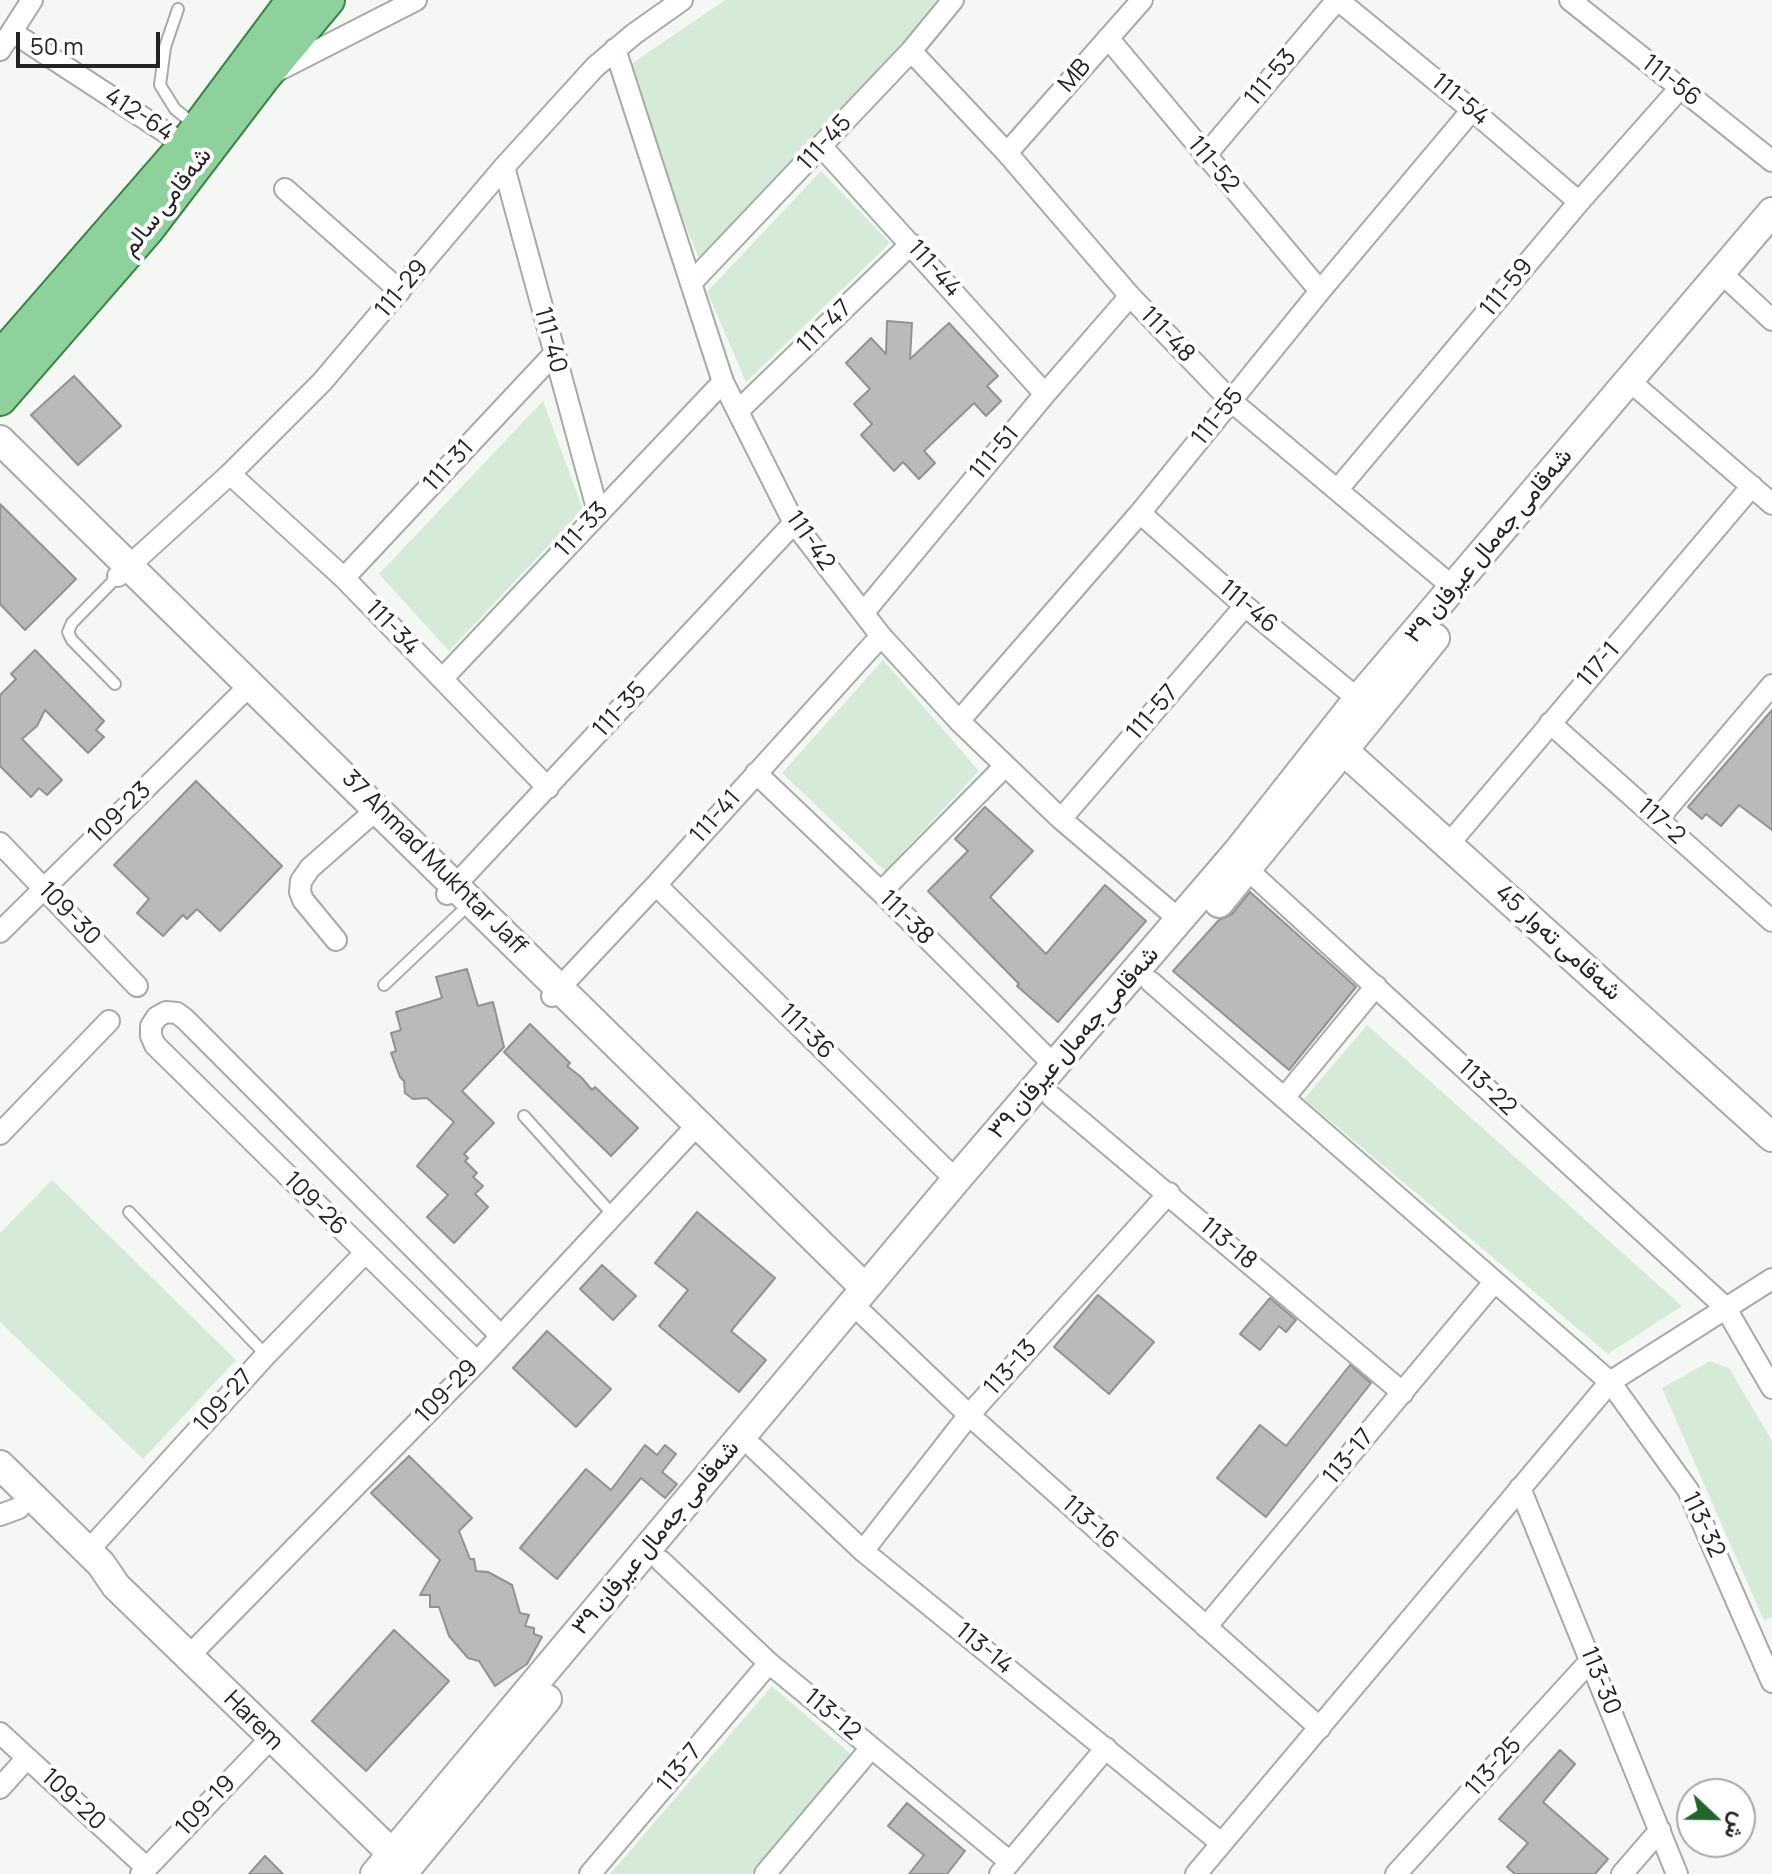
<!DOCTYPE html>
<html>
<head>
<meta charset="utf-8">
<style>
  body { margin:0 }
  #map { position:relative; width:1772px; height:1874px; overflow:hidden; background:#f4f7f4; font-family:Manrope,Vazirmatn,sans-serif }
  canvas { display:block }
  .north { position:absolute; left:1676px; top:1778px; width:80px; height:80px; box-sizing:border-box; background:#fff; border:2px solid #a7a7a7; border-radius:50%; rotate:112deg; font-size:22px; font-weight:700; line-height:32px; text-align:center; color:#222322 }
  .north::after { content:''; display:block; margin:auto; width:28px; height:36px; background:#22652f; clip-path:polygon(50% 0,100% 100%,50% 72%,0 100%) }
  .scale { position:absolute; left:16px; top:32px; width:144px; height:36px; box-sizing:border-box; border:4px solid #222322; border-top:0; padding-left:10px; font-size:24px; line-height:28px; white-space:nowrap; color:#222322; -webkit-text-stroke:6px #fff; paint-order:stroke }
</style>
</head>
<body>
<div id="map">
<canvas width="1772" height="1874"></canvas>
<div class="north">ش</div>
<div class="scale">50 m</div>
</div>
<script>
const c = document.querySelector('canvas').getContext('2d');
c.lineJoin = 'round';
function paint(path, color) { c.fillStyle = color; c.fill(path, 'evenodd'); }
const toPath = rows => new Path2D(rows.map(r => 'M' + r).join(''));
function strokePath(path, color, width, dash) { c.strokeStyle = color; c.lineWidth = width; c.lineCap = dash ? 'butt' : 'round'; c.setLineDash(dash || []); c.stroke(path); }
function drawText(font, color, halo, rows, align = 'center') {
  c.font = font + ' Manrope,Vazirmatn,sans-serif'; c.lineWidth = 8; c.setLineDash([]); c.textBaseline = 'middle'; c.strokeStyle = halo; c.fillStyle = color; for (const [text, x, y, turn = 0] of rows) {
    c.save(); c.translate(x, y); c.rotate((+turn || 0) * Math.PI / 180); c.textAlign = isNaN(turn) ? turn : align; if (halo) c.strokeText(text, 0, 0); c.fillText(text, 0, 0); c.restore();
  }
}
paint(toPath([
  [725,0,941,0,701,263,621,71],
  [821,171,890,243,746,382,707,292],
  [543,401,583,509,449,651,379,574],
  [883,660,979,771,885,871,782,773],
  [1367,1025,1682,1306,1608,1354,1304,1099],
  [52,1180,236,1360,143,1459,0,1322,0,1233],
  [1710,1361,1729,1368,1772,1441,1772,1617,1764,1621,1662,1388],
  [772,1686,853,1756,751,1874,610,1874]
]), '#d6ebd7');
const building = toPath([
  [887,321,912,323,910,359,949,323,998,376,987,386,1001,401,986,416,974,403,924,451,935,463,919,479,903,462,894,471,861,435,872,424,854,404,870,389,846,363,871,338,886,354,887,321],
  [74,376,121,426,78,465,31,415,74,376],
  [0,504,76,579,25,630,0,604,0,504],
  [35,650,104,721,96,730,104,737,88,753,45,710,37,726,22,739,62,780,47,795,39,788,31,797,0,766,0,695,16,679,11,674,35,650],
  [1772,710,1772,830,1739,805,1721,826,1706,814,1702,819,1688,807,1772,710],
  [196,781,282,866,220,931,197,909,187,919,183,915,163,936,137,913,149,899,114,865,196,781],
  [985,807,1033,851,990,897,1046,954,1105,885,1146,921,1058,1022,1017,986,1019,984,928,891,968,851,955,839,985,807],
  [1250,892,1356,987,1289,1070,1173,971,1219,920,1232,914,1250,892],
  [467,969,478,1006,493,1002,504,1047,462,1091,494,1123,464,1154,468,1158,465,1161,477,1173,473,1177,483,1186,475,1194,488,1207,454,1243,427,1217,448,1195,417,1166,454,1122,427,1098,413,1099,405,1093,404,1081,400,1077,391,1053,396,1051,391,1033,401,1030,396,1012,442,998,436,977,467,969],
  [530,1024,570,1063,567,1066,581,1077,592,1090,595,1087,638,1128,611,1156,504,1052,530,1024],
  [697,1212,775,1278,731,1331,766,1360,739,1392,659,1326,688,1290,655,1263,697,1212],
  [602,1265,636,1296,613,1320,580,1289,602,1265],
  [1098,1295,1154,1342,1109,1394,1054,1347,1098,1295],
  [1270,1298,1296,1320,1286,1332,1279,1326,1260,1350,1240,1334,1270,1298],
  [547,1331,611,1389,576,1427,513,1368,547,1331],
  [1350,1365,1371,1383,1266,1517,1217,1478,1260,1425,1286,1446,1350,1365],
  [645,1445,657,1455,665,1445,676,1454,662,1472,677,1484,665,1498,641,1478,557,1579,520,1548,586,1469,611,1490,645,1445],
  [409,1456,472,1518,459,1531,470,1559,474,1559,476,1571,488,1572,512,1585,520,1613,529,1615,525,1626,534,1628,534,1634,542,1637,527,1664,495,1686,479,1661,468,1658,449,1636,439,1607,430,1607,430,1595,420,1595,440,1560,371,1493,409,1456],
  [394,1630,449,1681,366,1771,312,1721,394,1630],
  [1560,1750,1575,1764,1543,1802,1608,1859,1595,1874,1515,1874,1507,1867,1528,1843,1499,1819,1560,1750],
  [907,1803,965,1851,947,1874,909,1874,924,1855,888,1826,907,1803],
  [265,1856,283,1874,249,1874,265,1856]
]);
paint(building, '#b8bbb8');
strokePath(building, '#909390', 2);
const lane = toPath([
  [178,9,165,47,160,85,175,109,196,126],
  [115,684,72,640,68,632,72,623,118,576],
  [384,985,460,913],
  [524,1116,614,1216],
  [129,1212,266,1355]
]);
const street = toPath([
  [1338,0,1472,110,1579,202],
  [1570,0,1772,161],
  [12,32,185,145],
  [1108,38,1320,291],
  [615,49,723,382,794,523,881,636,959,721,1061,819,1180,920],
  [0,50,32,0],
  [911,51,1007,153,1130,296,1231,401,1454,588],
  [277,71,416,0],
  [822,147,1045,394],
  [1007,153,1142,0],
  [1205,156,1337,0],
  [504,167,598,512],
  [285,189,400,291],
  [692,282,911,51,953,0],
  [1731,282,1772,320],
  [1640,390,1772,504],
  [739,410,911,244],
  [230,474,344,578,548,788],
  [1338,489,1579,202,1680,88],
  [1140,513,1245,606,1358,699],
  [118,576,230,474,322,382,504,167,595,67,634,34,682,0],
  [344,578,554,354],
  [864,612,1045,394,1130,296],
  [442,679,723,382],
  [959,721,1140,513,1320,291,1472,110],
  [1550,723,1772,921],
  [756,773,881,892,1055,1066],
  [1061,819,1245,606],
  [1658,819,1772,685],
  [0,843,137,986],
  [1448,845,1752,486],
  [1248,870,1725,1307,1772,1388],
  [656,885,956,1180],
  [881,892,1005,766],
  [447,894,794,523],
  [0,932,241,694],
  [336,940,303,900,300,892,301,881,310,868,367,818],
  [1151,982,1610,1382,1688,1490,1772,1682],
  [552,996,656,885,881,636],
  [1052,1097,1403,1393],
  [1284,1098,1376,986],
  [0,1134,109,1021],
  [864,1315,969,1415,1320,1728],
  [477,1362,155,1045,151,1036,151,1026,157,1017,166,1012,177,1013,185,1019,501,1336],
  [754,1448,863,1551,1221,1843],
  [1520,1488,1677,1874],
  [0,1515,19,1508],
  [88,1551,266,1355,365,1253],
  [863,1551,969,1415,1169,1193],
  [661,1561,769,1663,1010,1862],
  [1206,1627,1491,1286],
  [189,1656,477,1362,699,1123],
  [0,1733,147,1868],
  [0,1788,27,1758],
  [141,1874,271,1738],
  [590,1874,769,1663],
  [765,1874,871,1748],
  [1000,1874,1106,1748],
  [1196,1874,1610,1382,1772,1279],
  [1396,1874,1591,1660],
  [1622,1874,1660,1830]
]);
const secondary = toPath([
  [0,440,865,1288],
  [1343,750,1772,1137],
  [1219,903,1435,638],
  [0,1465,101,1564,116,1586,405,1866],
  [375,1874,956,1180,1239,850,1358,699,1772,212],
  [402,1874,547,1699]
]);
const primary = toPath([
  [0,358,185,145,293,0],
  [0,399,147,230,263,78,328,0]
]);
strokePath(lane, '#a7aaa7', 14);
strokePath(street, '#a7aaa7', 24);
strokePath(secondary, '#a7aaa7', 32);
strokePath(primary, '#398146', 36);
strokePath(lane, '#fff', 10);
strokePath(street, '#fff', 20);
strokePath(secondary, '#fff', 28);
strokePath(primary, '#8fd19c', 32);
drawText('24px', '#222322', '#fff', [
  ["MB",1075,76,-49],
  ["111-53",1271,78,-50],
  ["111-56",1671,81,38],
  ["111-54",1460,100,40],
  ["412-64",139,115,33],
  ["111-45",825,143,-47],
  ["111-52",1213,165,50],
  ["شەقامی سالم",167,202,-52],
  ["111-44",934,269,48],
  ["111-59",1507,288,-50],
  ["111-29",402,289,-50],
  ["111-47",825,327,-44],
  ["111-48",1167,335,46],
  ["111-40",550,340,75],
  ["111-55",1218,417,-51],
  ["111-51",995,453,-50],
  ["111-31",449,466,-47],
  ["111-33",582,530,-47],
  ["111-42",810,541,55],
  ["شەقامی جەمال عیرفان ٣٩",1489,546,-50],
  ["111-46",1248,607,40],
  ["111-34",392,628,46],
  ["117-1",1599,665,-49],
  ["111-35",620,710,-47],
  ["111-57",1153,713,-49],
  ["109-23",120,813,-44],
  ["111-41",716,817,-48],
  ["117-2",1661,822,42],
  ["37 Ahmad Mukhtar Jaff",434,863,45],
  ["109-30",69,914,46],
  ["111-38",906,918,45],
  ["شەقامی تەوار 45",1558,943,42],
  ["111-36",806,1032,45],
  ["شەقامی جەمال عیرفان ٣٩",1074,1043,-49],
  ["113-22",1487,1088,43],
  ["109-26",315,1204,45],
  ["113-18",1228,1244,40],
  ["113-13",1011,1368,-48],
  ["109-29",447,1392,-46],
  ["109-27",224,1401,-48],
  ["113-17",1349,1457,-50],
  ["113-16",1090,1523,42],
  ["113-32",1703,1525,65],
  ["شەقامی جەمال عیرفان ٣٩",656,1538,-50],
  ["113-14",984,1649,39],
  ["113-30",1600,1681,68],
  ["113-12",832,1715,40],
  ["Harem",253,1721,45],
  ["113-25",1494,1767,-48],
  ["113-7",680,1768,-50],
  ["109-20",73,1800,43],
  ["109-19",206,1806,-46]
]);
</script>
</body>
</html>
